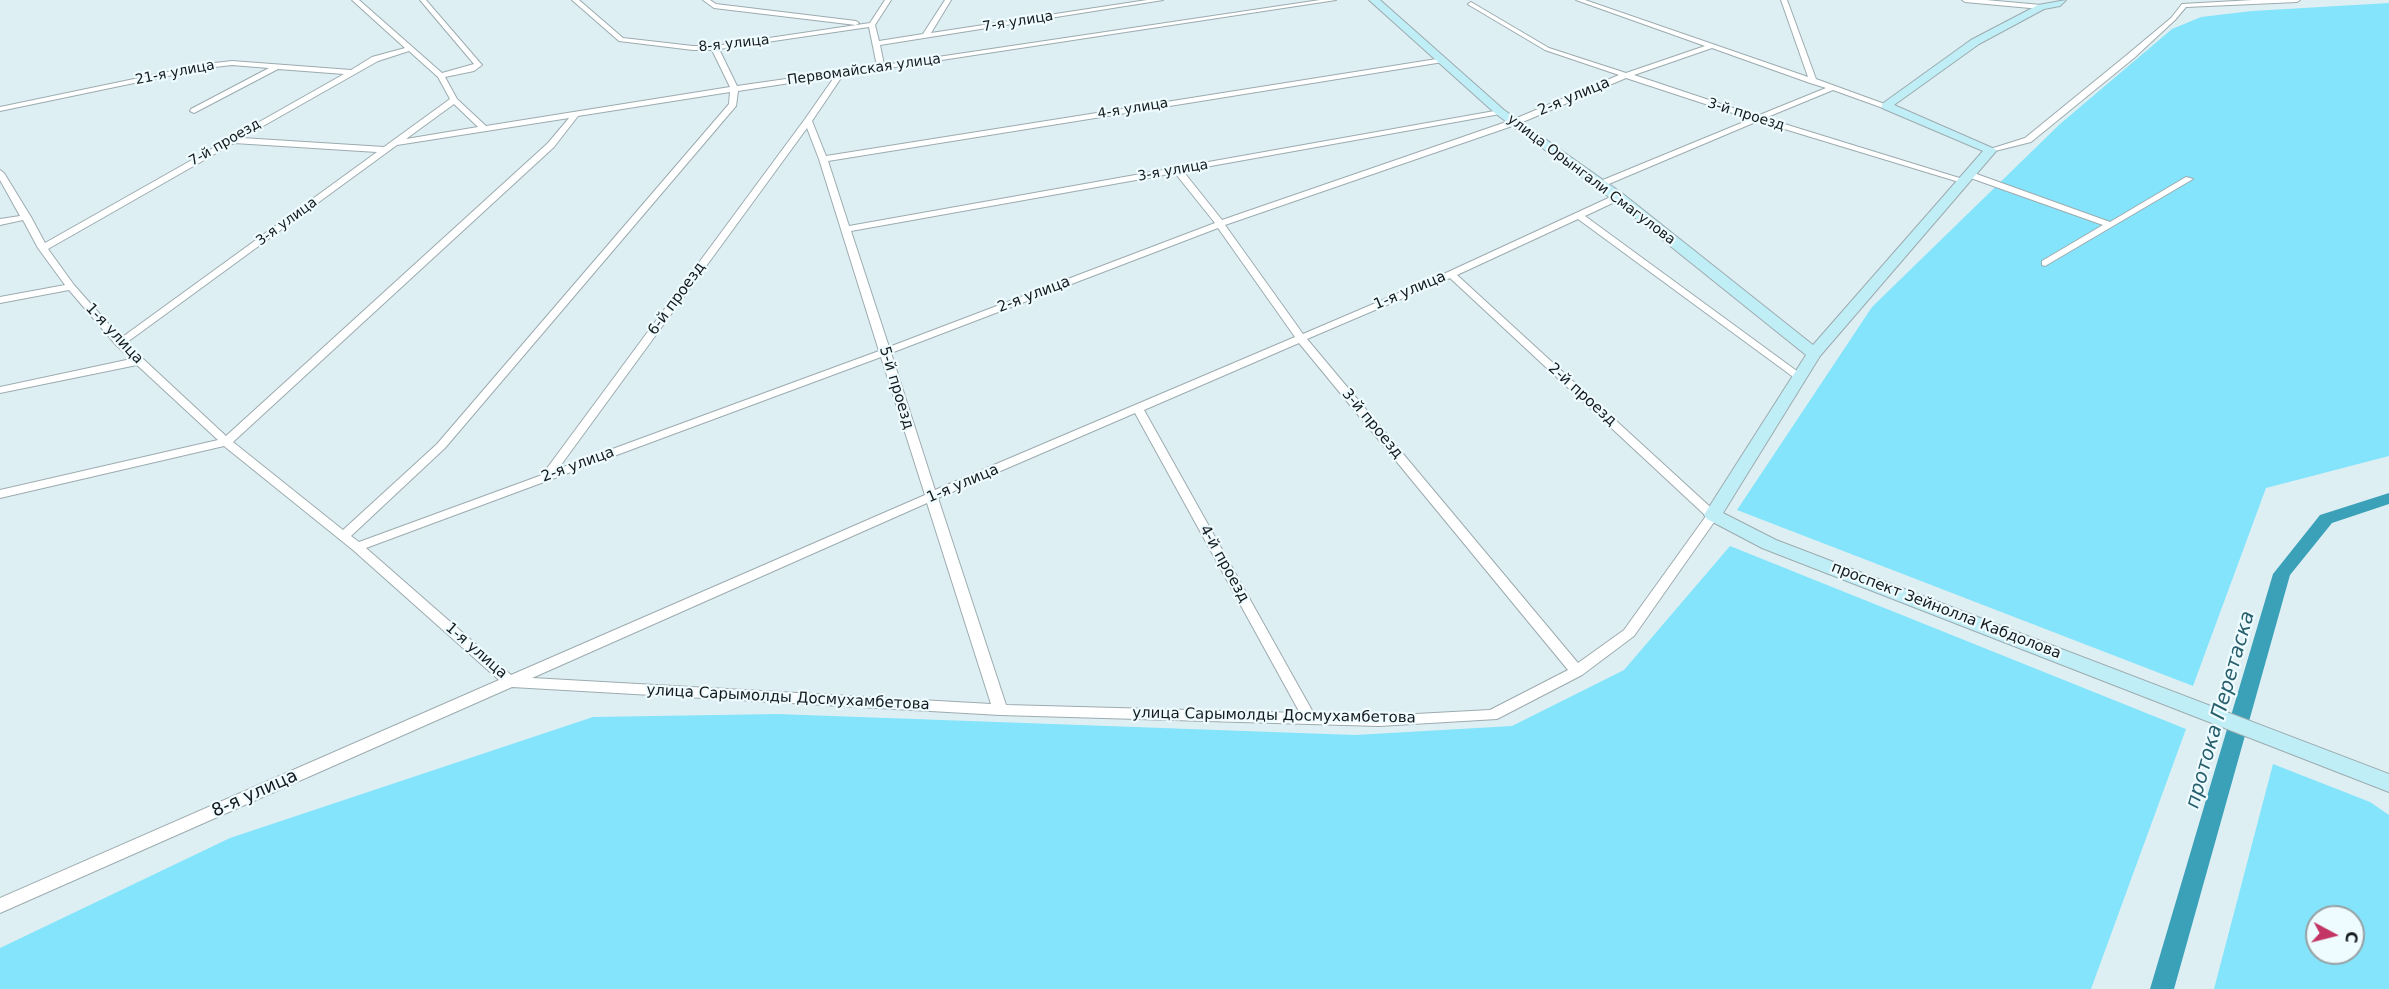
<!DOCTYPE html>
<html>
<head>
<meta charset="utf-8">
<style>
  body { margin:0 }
  #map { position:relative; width:2389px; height:989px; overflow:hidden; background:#deeff3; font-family:"DejaVu Sans",sans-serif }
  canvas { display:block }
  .north { position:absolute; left:2305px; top:905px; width:60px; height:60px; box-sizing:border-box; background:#eefbff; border:2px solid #97a1a4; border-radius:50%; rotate:97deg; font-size:16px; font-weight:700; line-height:24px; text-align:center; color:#151b1c }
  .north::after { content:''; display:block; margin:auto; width:21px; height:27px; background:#c33564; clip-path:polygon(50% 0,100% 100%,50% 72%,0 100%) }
</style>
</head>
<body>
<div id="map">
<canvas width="2389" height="989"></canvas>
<div class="north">С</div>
</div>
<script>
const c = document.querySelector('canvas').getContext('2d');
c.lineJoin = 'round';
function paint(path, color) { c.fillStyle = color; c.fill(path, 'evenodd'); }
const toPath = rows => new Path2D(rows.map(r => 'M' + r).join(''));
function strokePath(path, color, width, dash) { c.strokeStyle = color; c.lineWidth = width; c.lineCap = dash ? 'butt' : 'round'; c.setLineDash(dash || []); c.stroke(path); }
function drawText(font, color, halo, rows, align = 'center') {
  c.font = font + ' "DejaVu Sans",sans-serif'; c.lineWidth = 4.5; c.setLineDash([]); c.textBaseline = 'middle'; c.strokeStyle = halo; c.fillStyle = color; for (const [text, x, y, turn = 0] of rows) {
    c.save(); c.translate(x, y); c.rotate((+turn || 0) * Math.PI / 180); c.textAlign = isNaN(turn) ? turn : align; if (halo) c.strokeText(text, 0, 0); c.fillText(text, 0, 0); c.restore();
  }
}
paint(toPath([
  [2389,3,2389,456,2266,488,2193,686,1737,510,1872,307,2060,124,2172,29,2201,17,2252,11],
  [1730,546,2186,729,2091,989,0,989,0,948,230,838,593,717,777,714,1355,735,1512,726,1624,670],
  [2273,764,2370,802,2389,815,2389,989,2214,989],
  [2317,917,2353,917,2353,953,2317,953]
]), '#84e4fb');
paint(toPath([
  [2389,493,2389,504,2332,523,2290,575,2174,989,2150,989,2273,574,2320,515,2389,493]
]), '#3aa1b8');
const street = toPath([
  [352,0,359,0,442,73,474,64,420,0,426,0,482,65,474,71,445,77,457,99,486,126,730,87,712,50,693,50,619,41,572,0,579,0,623,38,693,46,715,46,870,23,885,0,891,0,875,25,879,41,923,34,945,0,951,0,931,33,1147,0,1163,0,880,45,884,65,1320,0,1336,0,843,75,812,121,826,156,1443,58,1447,60,1443,62,828,161,849,226,1500,110,1504,112,1500,114,1183,171,1222,220,1512,120,1619,75,1545,50,1469,5,1468,4,1471,2,1549,48,1626,73,1705,46,1576,0,1585,0,1808,77,1781,0,1787,0,1816,79,1890,106,1883,108,1833,90,1765,118,1966,180,1959,182,1758,121,1604,186,1598,186,1598,182,1751,119,1626,78,1518,124,1225,225,1303,334,1448,272,1615,195,1621,195,1621,199,1585,216,1805,377,1804,379,1796,379,1578,219,1457,275,1719,515,1634,636,1582,675,1497,719,1379,726,1000,715,512,687,0,913,0,898,499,680,353,550,224,446,0,498,0,490,218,440,137,365,0,393,0,387,131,359,116,345,69,290,0,303,0,297,65,285,38,248,23,220,0,225,0,219,20,216,0,180,0,170,4,173,31,217,45,243,344,74,278,69,194,113,190,111,191,109,269,68,232,65,206,68,0,111,0,107,206,64,232,61,351,70,372,57,405,48,352,0],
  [869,27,877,66,737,86,719,49,869,27],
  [1712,48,1810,83,1826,88,1757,116,1634,75,1712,48],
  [409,51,438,77,450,99,384,147,242,138,378,61,409,51],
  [835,76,805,119,542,475,359,542,351,536,445,448,736,106,738,91,835,76],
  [730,92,729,104,437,444,343,530,233,442,554,147,578,116,730,92],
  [454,104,478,127,406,139,454,104],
  [569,118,548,143,226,436,126,343,397,145,569,118],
  [807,128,819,159,879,351,558,469,807,128],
  [234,143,377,152,121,338,74,285,48,249,234,143],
  [1175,173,1215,223,889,347,851,231,1175,173],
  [1218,228,1295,337,935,490,891,353,1218,228],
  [1450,278,1706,516,1624,630,1578,663,1307,339,1450,278],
  [1299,343,1568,670,1490,710,1379,716,1314,714,1144,410,1299,343],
  [881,357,925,495,511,675,366,548,881,357],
  [1135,413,1300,713,1006,705,938,498,1135,413],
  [927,503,991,704,532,678,927,503],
  [703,0,710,0,716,4,856,21,859,23,856,25,714,8,703,0],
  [1962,0,1986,0,2041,5,2044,7,2041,9,1965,2,1962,0],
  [2253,0,2300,0,2297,2,2186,7,2175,20,2134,58,2031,142,1991,152,1987,150,2025,138,2128,54,2171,18,2182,4,2253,0],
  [1965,172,1971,172,2110,222,2186,177,2193,179,2045,266,2042,265,2042,261,2103,225,1965,176,1965,172]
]);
const secondary = toPath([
  [1369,0,1380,0,1504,110,1623,194,1813,345,1983,151,1882,108,1882,104,1971,40,2038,5,2066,0,2060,6,2044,9,1979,44,1894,105,1997,150,1820,356,1723,513,1776,540,2389,774,2389,792,1762,548,1707,519,1704,515,1806,355,1613,200,1496,114,1369,0]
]);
strokePath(street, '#9cabaf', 2);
strokePath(secondary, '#9cabaf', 2);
paint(street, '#fff');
paint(secondary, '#c0eef7');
drawText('14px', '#151b1c', '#eefbff', [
  ["7-я улица",1018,22,-9],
  ["8-я улица",734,44,-6],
  ["Первомайская улица",864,70,-8],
  ["21-я улица",175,73,-11],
  ["4-я улица",1133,109,-9],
  ["3-й проезд",1746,115,17],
  ["7-й проезд",225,143,-30],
  ["3-я улица",1173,171,-10],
  ["улица Орынгали Смагулова",1591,180,37],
  ["3-я улица",287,222,-36]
]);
drawText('15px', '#151b1c', '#eefbff', [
  ["2-я улица",1574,97,-23],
  ["1-я улица",1410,291,-23],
  ["2-я улица",1034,295,-21],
  ["6-й проезд",677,299,-54],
  ["1-я улица",114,334,47],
  ["5-й проезд",896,388,73],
  ["2-й проезд",1582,395,42],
  ["3-й проезд",1372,424,50],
  ["2-я улица",578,465,-20],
  ["1-я улица",963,484,-23],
  ["4-й проезд",1224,564,61],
  ["проспект Зейнолла Кабдолова",1946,611,21],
  ["1-я улица",476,651,41],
  ["улица Сарымолды Досмухамбетова",788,698,3],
  ["улица Сарымолды Досмухамбетова",1274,716,1]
]);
drawText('18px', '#151b1c', '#eefbff', [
  ["8-я улица",255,794,-24]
]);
drawText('italic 20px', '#275f6c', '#eefbff', [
  ["протока Перетаска",2221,710,-74]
]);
</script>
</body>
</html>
